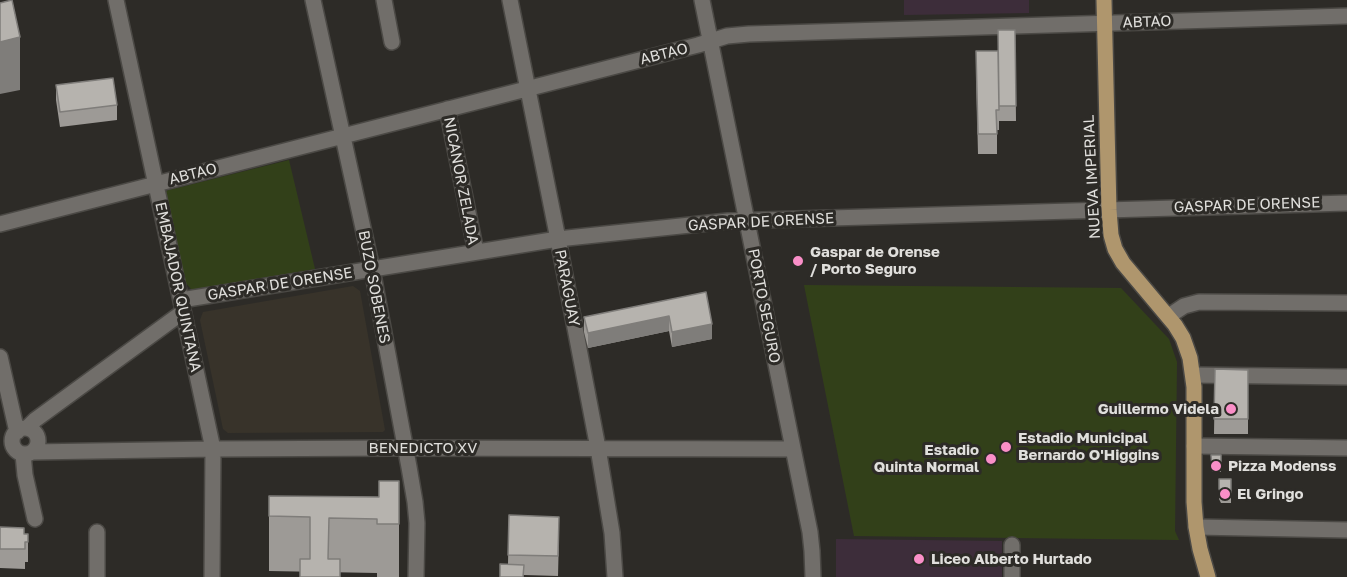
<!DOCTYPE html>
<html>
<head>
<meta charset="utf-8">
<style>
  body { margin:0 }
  canvas { display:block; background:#2d2b27 }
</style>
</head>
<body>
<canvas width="1347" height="577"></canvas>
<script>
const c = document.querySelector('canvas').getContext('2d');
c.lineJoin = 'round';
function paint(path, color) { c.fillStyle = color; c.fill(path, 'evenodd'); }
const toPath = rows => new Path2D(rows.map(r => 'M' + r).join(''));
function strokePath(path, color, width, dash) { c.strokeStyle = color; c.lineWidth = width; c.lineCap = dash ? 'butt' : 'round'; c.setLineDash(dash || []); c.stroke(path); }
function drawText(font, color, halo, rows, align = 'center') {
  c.font = font + ' "Golos Text",sans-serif'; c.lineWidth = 6; c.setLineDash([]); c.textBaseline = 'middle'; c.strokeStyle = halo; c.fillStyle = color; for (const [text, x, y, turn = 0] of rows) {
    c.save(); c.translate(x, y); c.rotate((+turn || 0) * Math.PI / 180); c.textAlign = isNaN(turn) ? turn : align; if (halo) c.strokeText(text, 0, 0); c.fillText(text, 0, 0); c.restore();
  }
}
paint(toPath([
  [353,286,360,291,385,430,383,432,228,433,223,429,200,320,203,312]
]), '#38332a');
paint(toPath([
  [904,0,1029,0,1029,13,904,15],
  [836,539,1002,541,1002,577,836,577]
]), '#3d2d3a');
paint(toPath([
  [289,160,315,269,196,289,191,289,185,282,165,191],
  [804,285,1121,288,1169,339,1177,362,1175,531,1179,540,854,536]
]), '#324019');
const minor = toPath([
  [116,0,213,449,212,577],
  [313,0,372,269,409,467,415,502,417,523,416,577],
  [384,0,392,42],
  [510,0,558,239,598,448,612,533,615,577],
  [702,0,810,532,812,551,813,577],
  [447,109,476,252],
  [0,224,698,45,727,36,749,34,1347,16],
  [181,300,558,239,728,221,1347,203],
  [1169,316,1184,306,1199,302,1347,303],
  [0,357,17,432],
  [1193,375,1347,377],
  [27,428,35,420,183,312],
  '12 441a13 13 0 1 1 26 0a13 13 0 1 1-26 0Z',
  [1194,446,1347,448],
  [33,452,213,449,393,448,793,449],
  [23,454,25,475,35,519],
  [1196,527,1347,530],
  [97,577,97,532],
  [1012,577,1012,545]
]);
const major = toPath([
  [1104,0,1109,210,1111,235,1115,249,1123,263,1175,325,1183,338,1190,358,1194,387,1194,502,1196,527,1200,549,1208,577]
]);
strokePath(minor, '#4b4945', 18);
strokePath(major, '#4b4945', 18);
strokePath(minor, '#716e6a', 15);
strokePath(major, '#af966d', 15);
paint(toPath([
  [1015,30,1016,121,999,121,999,130,997,130,997,154,978,154,976,71,998,51],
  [56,85,117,105,117,120,60,127,56,100],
  [706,292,712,339,672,347,669,331,588,348,584,332,584,317],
  [1215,369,1248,370,1248,434,1214,434],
  [1211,455,1221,455,1221,472,1212,472],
  [1219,479,1231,479,1231,503,1221,503,1219,499],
  [399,481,399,577,377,577,377,573,269,571,269,496,379,497],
  [509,515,559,536,558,576,524,575,508,564],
  [0,527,24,534,28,534,28,562,25,562,25,569,0,568]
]), '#9d9a96');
paint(toPath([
  [20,37,20,90,0,94,0,42],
  [669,316,669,331,588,348,588,333],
  [712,324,712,339,672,347,672,332]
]), '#7f7d7a');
const building = toPath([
  [12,0,20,37,0,42,0,3,12,0],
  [998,30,1015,30,1016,106,999,106,998,30],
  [976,51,998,51,999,110,996,110,997,134,978,134,976,51],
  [113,78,117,105,60,112,56,85,113,78],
  [706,292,712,324,672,332,669,316,588,333,584,317,706,292],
  [1215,369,1248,370,1248,419,1214,419,1215,369],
  [1211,455,1221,455,1221,467,1212,467,1211,455],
  [1219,479,1231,479,1231,493,1221,493,1219,489,1219,479],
  [379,481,399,481,399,524,377,524,377,519,329,518,328,559,340,559,340,577,300,577,300,559,310,559,310,517,269,516,269,496,379,497,379,481],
  [509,515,559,517,558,556,508,555,509,515],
  [0,527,24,528,24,534,28,534,28,542,25,542,25,549,0,549,0,527],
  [500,564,524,565,523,577,500,577,500,564]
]);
paint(building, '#b6b3ae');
strokePath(building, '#7f7d7a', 1.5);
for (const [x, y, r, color] of [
  [798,261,6,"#fa8fc8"],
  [1231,409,6,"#fa8fc8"],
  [1006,447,6,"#fa8fc8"],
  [991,459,6,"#fa8fc8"],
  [1216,466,6,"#fa8fc8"],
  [1225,494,6,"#fa8fc8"],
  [919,559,6,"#fa8fc8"]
]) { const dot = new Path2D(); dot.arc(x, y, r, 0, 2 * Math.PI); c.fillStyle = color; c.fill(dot); strokePath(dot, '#2d2b27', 2); }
drawText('15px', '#e0dfdc', '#2d2b27', [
  ["ABTAO",1147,22,-2],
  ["ABTAO",664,54,-14],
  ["ABTAO",193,174,-14],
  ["NUEVA IMPERIAL",1092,177,-93],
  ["NICANOR ZELADA",461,181,79],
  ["GASPAR DE ORENSE",1247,205,-2],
  ["GASPAR DE ORENSE",761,222,-3],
  ["GASPAR DE ORENSE",280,284,-9],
  ["EMBAJADOR QUINTANA",178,287,78],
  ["BUZO SOBENES",374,287,79],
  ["PARAGUAY",567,288,79],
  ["PORTO SEGURO",764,306,79],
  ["BENEDICTO XV",423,448]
]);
drawText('bold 15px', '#e0dfdc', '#2d2b27', [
  ["Gaspar de Orense",810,252],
  ["/ Porto Seguro",810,269],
  ["Guillermo Videla",1219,409,"right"],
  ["Estadio Municipal",1018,438],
  ["Bernardo O'Higgins",1018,455],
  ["Estadio",979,450,"right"],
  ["Quinta Normal",979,467,"right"],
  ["Pizza Modenss",1228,466],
  ["El Gringo",1237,494],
  ["Liceo Alberto Hurtado",931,559]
], 'left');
</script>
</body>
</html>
